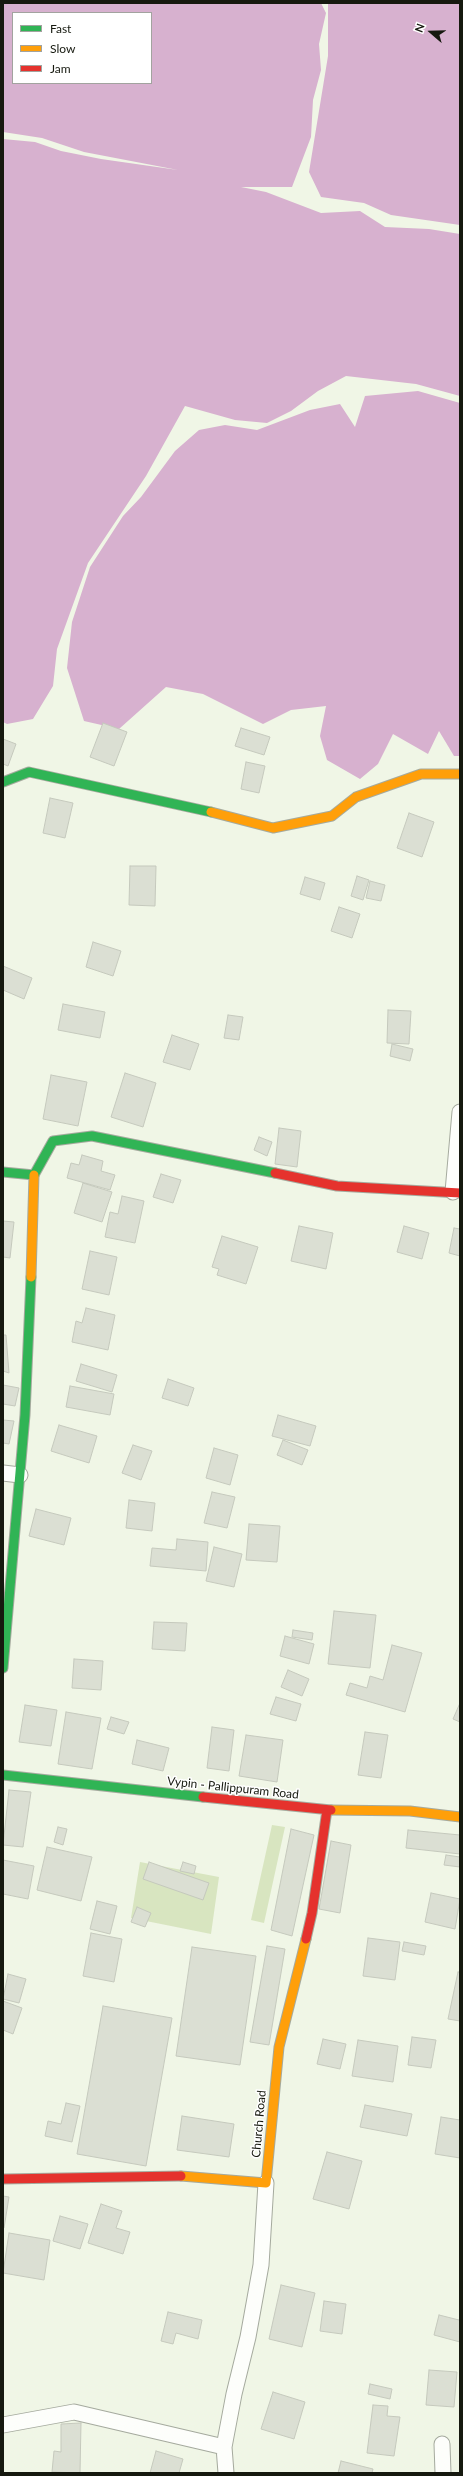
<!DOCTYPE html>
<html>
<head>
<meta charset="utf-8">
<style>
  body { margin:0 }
  #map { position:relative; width:463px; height:2476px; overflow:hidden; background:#f0f6e6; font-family:Lato,sans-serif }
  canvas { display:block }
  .frame { position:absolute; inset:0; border:4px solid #16190f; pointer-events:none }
  .legend { position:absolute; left:12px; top:12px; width:140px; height:72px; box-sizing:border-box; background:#fff; border:1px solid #a2a39f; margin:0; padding:5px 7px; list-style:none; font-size:12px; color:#16190f }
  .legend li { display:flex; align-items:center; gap:8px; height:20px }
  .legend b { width:20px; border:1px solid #a2a39f }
  .north { position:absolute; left:411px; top:12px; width:40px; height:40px; -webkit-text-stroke:3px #fff; paint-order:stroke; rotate:290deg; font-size:11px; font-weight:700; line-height:16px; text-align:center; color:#16190f }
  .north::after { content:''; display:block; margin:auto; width:14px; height:18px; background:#16190f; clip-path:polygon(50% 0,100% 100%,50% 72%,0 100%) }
</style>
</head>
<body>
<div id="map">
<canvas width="463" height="2476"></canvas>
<div class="frame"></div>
<ul class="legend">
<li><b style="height:5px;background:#30b455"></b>Fast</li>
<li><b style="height:5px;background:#ff9f0a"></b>Slow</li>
<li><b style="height:5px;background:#e5322d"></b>Jam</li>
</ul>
<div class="north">N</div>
</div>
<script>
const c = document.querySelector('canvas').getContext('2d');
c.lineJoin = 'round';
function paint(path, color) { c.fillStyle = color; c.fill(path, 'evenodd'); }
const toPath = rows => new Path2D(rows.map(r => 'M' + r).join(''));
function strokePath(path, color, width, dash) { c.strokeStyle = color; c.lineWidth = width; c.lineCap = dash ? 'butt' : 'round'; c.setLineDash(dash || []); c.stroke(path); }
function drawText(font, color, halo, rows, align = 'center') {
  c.font = font + ' Lato,sans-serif'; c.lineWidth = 3; c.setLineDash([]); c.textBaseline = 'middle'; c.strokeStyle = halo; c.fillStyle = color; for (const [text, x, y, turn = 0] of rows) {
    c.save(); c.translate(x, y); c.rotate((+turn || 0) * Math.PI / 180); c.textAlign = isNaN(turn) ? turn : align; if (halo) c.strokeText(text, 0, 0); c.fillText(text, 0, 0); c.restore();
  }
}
paint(toPath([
  [272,1825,285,1827,264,1923,251,1920],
  [140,1862,219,1877,211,1934,131,1918]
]), '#d8e5c0');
paint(toPath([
  [3,3,321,3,326,13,319,44,321,70,313,100,311,137,292,187,241,187,266,192,321,213,360,211,385,227,429,229,460,234,460,396,416,384,346,376,318,391,291,411,267,423,235,420,185,406,146,476,88,563,57,649,53,686,33,719,7,724,3,722,3,139,35,142,61,151,101,159,178,170,84,152,42,138,3,132],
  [13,13,151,13,151,83,13,83],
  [328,3,460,3,460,225,391,215,364,203,321,197,309,172,328,56],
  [418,391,460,403,460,756,454,756,439,731,428,754,393,734,378,764,360,779,327,760,320,736,326,706,291,710,263,724,203,694,166,687,119,729,84,721,67,668,72,622,90,567,123,516,141,497,175,451,199,430,225,425,257,430,310,410,340,404,355,427,365,396]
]), '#d7b1cf');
const building = toPath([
  [103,723,127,732,114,766,90,757,103,723],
  [241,728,270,737,264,755,235,746,241,728],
  [3,739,16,744,8,766,3,764,3,739],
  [246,762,265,766,259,793,241,789,246,762],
  [50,798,73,803,65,838,43,833,50,798],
  [409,813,434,822,422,857,397,848,409,813],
  [130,866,156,866,155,906,129,905,130,866],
  [357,876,369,880,363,900,351,896,357,876],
  [305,877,325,883,320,900,300,894,305,877],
  [370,881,385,885,381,901,366,898,370,881],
  [339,907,360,914,352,938,331,931,339,907],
  [93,942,121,951,113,976,86,967,93,942],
  [3,966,32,978,24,999,3,990,3,966],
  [63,1004,105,1012,100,1038,58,1030,63,1004],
  [388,1010,411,1011,409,1044,387,1043,388,1010],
  [228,1015,243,1017,239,1040,224,1038,228,1015],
  [172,1035,199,1044,190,1070,163,1062,172,1035],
  [392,1044,413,1049,410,1061,390,1056,392,1044],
  [125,1073,156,1083,143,1127,111,1117,125,1073],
  [51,1075,87,1082,78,1126,43,1119,51,1075],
  [279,1128,301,1131,297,1167,275,1164,279,1128],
  [259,1137,272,1142,267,1156,254,1150,259,1137],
  [82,1155,103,1161,101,1171,115,1175,110,1190,67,1178,71,1163,79,1165,82,1155],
  [161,1174,181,1180,173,1203,153,1197,161,1174],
  [83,1183,112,1192,102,1222,74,1213,83,1183],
  [122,1196,144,1201,135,1243,105,1237,110,1212,118,1214,122,1196],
  [3,1221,14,1222,10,1258,3,1257,3,1221],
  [299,1226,333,1233,326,1269,291,1261,299,1226],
  [404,1226,429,1233,422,1259,397,1252,404,1226],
  [454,1228,460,1229,460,1256,449,1253,454,1228],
  [222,1236,258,1247,246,1284,217,1275,219,1269,212,1267,222,1236],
  [90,1251,117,1257,109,1295,82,1289,90,1251],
  [86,1308,115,1315,108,1350,72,1342,76,1321,82,1323,86,1308],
  [3,1335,6,1335,9,1373,3,1371,3,1335],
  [81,1364,117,1375,112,1392,76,1381,81,1364],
  [168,1379,194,1388,188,1406,162,1398,168,1379],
  [3,1385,19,1388,15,1406,3,1404,3,1385],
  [70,1386,114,1394,110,1415,66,1407,70,1386],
  [278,1415,316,1426,310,1446,272,1436,278,1415],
  [3,1420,14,1421,9,1444,3,1443,3,1420],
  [59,1425,97,1436,89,1463,51,1451,59,1425],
  [283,1440,308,1450,302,1465,277,1455,283,1440],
  [133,1445,152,1451,141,1480,122,1473,133,1445],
  [214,1448,238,1455,230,1485,206,1478,214,1448],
  [212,1492,235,1497,227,1528,204,1523,212,1492],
  [129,1500,155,1503,152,1531,126,1528,129,1500],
  [36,1509,71,1518,64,1545,29,1536,36,1509],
  [249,1524,280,1526,277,1562,246,1560,249,1524],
  [177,1539,208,1542,206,1571,150,1566,152,1548,176,1550,177,1539],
  [214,1547,242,1554,234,1587,206,1581,214,1547],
  [334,1611,376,1615,370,1668,328,1664,334,1611],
  [154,1622,187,1623,185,1651,152,1649,154,1622],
  [293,1630,313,1633,312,1640,292,1637,293,1630],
  [285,1636,314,1644,309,1664,280,1656,285,1636],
  [392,1645,422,1653,405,1712,346,1695,350,1683,367,1688,370,1676,383,1680,392,1645],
  [74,1659,103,1661,101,1690,72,1688,74,1659],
  [288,1670,309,1679,302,1696,281,1687,288,1670],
  [276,1697,301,1704,296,1721,270,1714,276,1697],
  [460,1703,460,1722,453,1719,460,1703],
  [25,1705,57,1710,51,1746,19,1742,25,1705],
  [66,1712,101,1718,92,1769,58,1764,66,1712],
  [111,1717,129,1722,124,1734,107,1729,111,1717],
  [212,1727,234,1730,229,1771,207,1768,212,1727],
  [365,1732,388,1735,381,1778,358,1775,365,1732],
  [246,1735,283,1740,277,1782,239,1776,246,1735],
  [137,1740,169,1748,163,1771,132,1764,137,1740],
  [9,1790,31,1792,23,1847,3,1845,9,1790],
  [58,1827,67,1829,63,1845,54,1842,58,1827],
  [291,1829,314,1835,292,1936,271,1930,291,1829],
  [408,1830,460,1835,460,1854,406,1848,408,1830],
  [331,1841,351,1845,340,1913,319,1909,331,1841],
  [47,1847,92,1857,81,1901,37,1890,47,1847],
  [446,1855,460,1857,460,1867,444,1865,446,1855],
  [3,1860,34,1866,28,1899,3,1894,3,1860],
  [149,1862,209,1883,203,1900,143,1879,149,1862],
  [183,1862,196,1866,194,1874,180,1871,183,1862],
  [431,1893,460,1899,455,1929,425,1922,431,1893],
  [97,1901,117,1906,110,1934,90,1929,97,1901],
  [137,1907,151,1913,145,1927,131,1922,137,1907],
  [91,1933,122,1939,114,1982,83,1976,91,1933],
  [368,1938,400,1942,395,1980,363,1976,368,1938],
  [404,1942,426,1946,424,1955,402,1951,404,1942],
  [267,1946,285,1949,269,2045,250,2042,267,1946],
  [192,1947,256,1956,240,2065,176,2056,192,1947],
  [458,1972,460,1972,460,2021,448,2019,458,1972],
  [8,1974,26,1979,19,2003,3,1999,8,1974],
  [3,2001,22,2008,13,2034,3,2030,3,2001],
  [103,2006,172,2018,146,2166,77,2154,103,2006],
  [412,2037,436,2040,431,2068,408,2065,412,2037],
  [323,2039,346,2044,340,2069,317,2064,323,2039],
  [358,2040,398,2046,393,2082,352,2076,358,2040],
  [66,2103,80,2106,72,2142,45,2136,48,2121,61,2124,66,2103],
  [365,2105,412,2114,407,2136,360,2127,365,2105],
  [182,2116,234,2124,229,2157,177,2150,182,2116],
  [441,2117,460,2120,460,2158,435,2154,441,2117],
  [327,2152,362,2161,349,2209,313,2199,327,2152],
  [3,2196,9,2197,4,2228,3,2228,3,2196],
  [101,2204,122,2211,116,2228,130,2232,123,2254,88,2243,101,2204],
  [60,2216,88,2224,80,2249,53,2241,60,2216],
  [9,2233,50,2240,44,2280,3,2273,9,2233],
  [281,2285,315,2293,302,2347,269,2339,281,2285],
  [324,2301,346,2304,342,2334,320,2331,324,2301],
  [168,2312,202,2320,198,2339,176,2333,173,2344,161,2341,168,2312],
  [439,2315,459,2320,460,2318,460,2342,434,2335,439,2315],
  [429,2370,457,2372,454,2407,426,2405,429,2370],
  [370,2384,392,2389,390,2399,368,2394,370,2384],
  [273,2392,305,2402,294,2439,261,2429,273,2392],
  [373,2405,388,2406,387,2416,400,2417,394,2456,367,2453,373,2405],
  [81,2423,80,2473,52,2472,54,2451,61,2452,61,2424,81,2423],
  [156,2451,183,2459,179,2473,150,2473,156,2451],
  [341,2461,373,2469,372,2473,338,2473,341,2461]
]);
paint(building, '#dbdfd3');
strokePath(building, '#c5c9bd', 1);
const street = toPath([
  [453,1192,460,1112],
  [3,1473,20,1475],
  [3,2425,74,2412,224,2447],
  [442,2444,443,2473],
  [226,2473,224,2447,234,2394,248,2337,261,2265,266,2183]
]);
const fast = toPath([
  [3,782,29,772,211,812],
  [3,1172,34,1175,53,1141,92,1136,275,1173],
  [3,1668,25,1415,31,1277],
  [3,1775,203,1797]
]);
const slow = toPath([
  [211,812,273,828,332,816,356,797,421,774,460,774],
  [31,1277,34,1175],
  [331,1810,410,1811,460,1817],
  [181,2176,266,2183,279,2047,306,1939]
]);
const jam = toPath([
  [275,1173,337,1186,460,1193],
  [203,1797,331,1810],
  [306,1939,312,1913,327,1810],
  [3,2179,181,2176]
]);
strokePath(street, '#a5aa9e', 17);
strokePath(fast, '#a5aa9e', 11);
strokePath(slow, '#a5aa9e', 11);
strokePath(jam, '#a5aa9e', 11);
strokePath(street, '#fdfefb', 15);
strokePath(fast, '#30b455', 9);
strokePath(slow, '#ff9f0a', 9);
strokePath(jam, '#e5322d', 9);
drawText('12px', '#16190f', '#fff', [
  ["Vypin - Pallippuram Road",233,1788,6],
  ["Church Road",259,2124,-85]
]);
</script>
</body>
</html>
